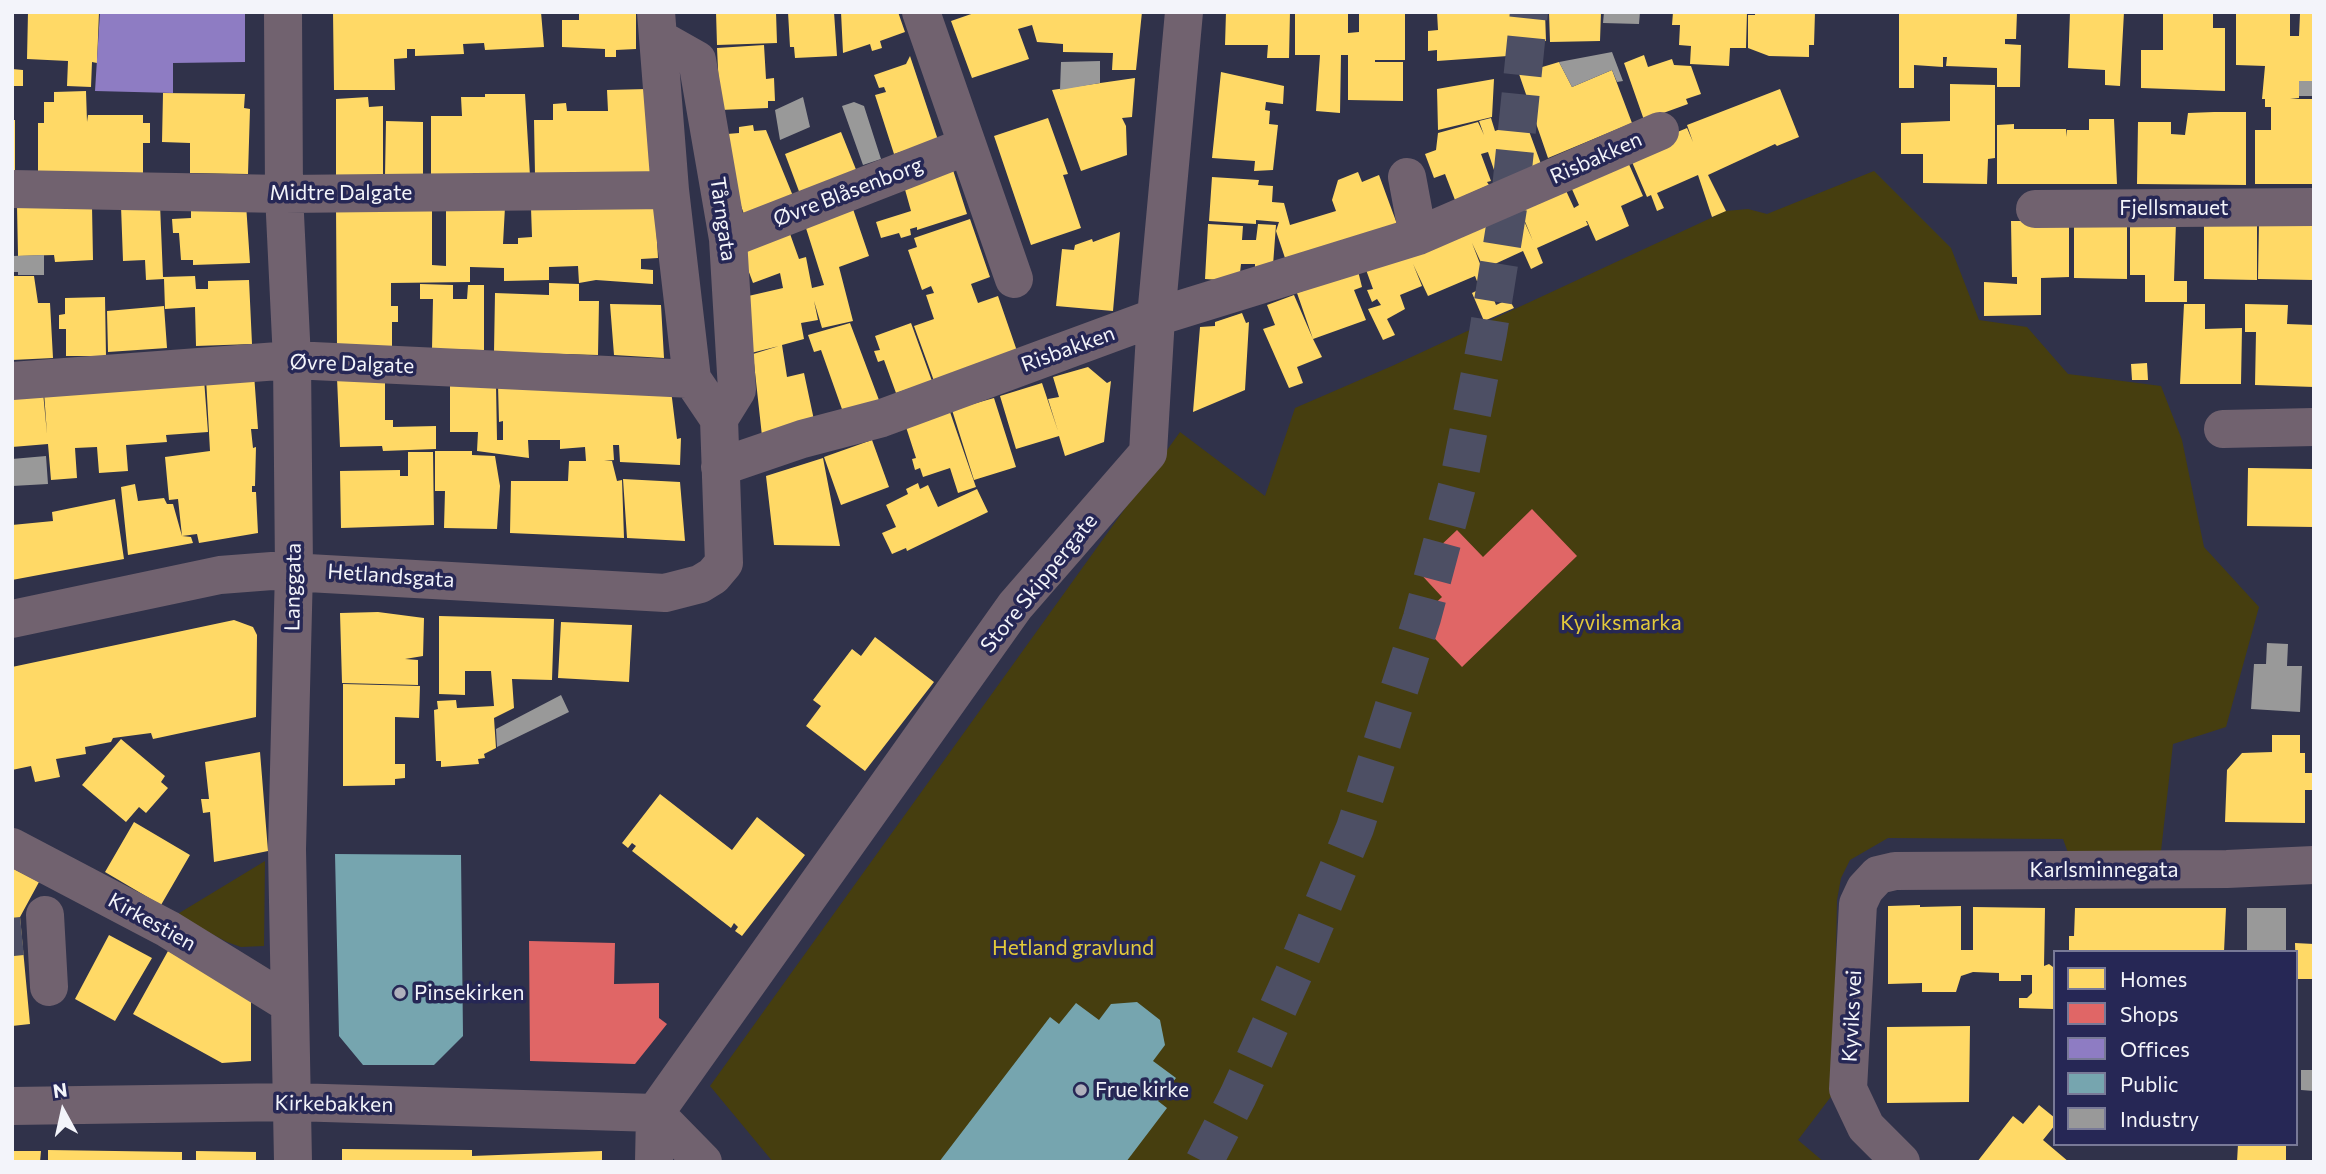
<!DOCTYPE html>
<html>
<head>
<meta charset="utf-8">
<style>
  body { margin:0 }
  #map { position:relative; width:2326px; height:1174px; overflow:hidden; background:#30324a; font-family:Commissioner,sans-serif }
  canvas { display:block }
  .frame { position:absolute; inset:0; border:14px solid #f3f4fa; pointer-events:none }
  .legend { position:absolute; left:2053px; top:950px; width:245px; height:196px; box-sizing:border-box; background:#262755; border:2px solid #787997; margin:0; padding:9px 12px; list-style:none; font-size:21px; color:#f3f4fa }
  .legend li { display:flex; align-items:center; gap:14px; height:35px }
  .legend b { width:35px; border:2px solid #787997 }
  .north { position:absolute; left:28px; top:1076px; width:70px; height:70px; -webkit-text-stroke:5px #262755; paint-order:stroke; rotate:352deg; font-size:19px; font-weight:700; line-height:28px; text-align:center; color:#f3f4fa }
  .north::after { content:''; display:block; margin:auto; width:24px; height:32px; background:#f3f4fa; clip-path:polygon(50% 0,100% 100%,50% 72%,0 100%) }
</style>
</head>
<body>
<div id="map">
<canvas width="2326" height="1174"></canvas>
<div class="frame"></div>
<ul class="legend">
<li><b style="height:19px;background:#ffd966"></b>Homes</li>
<li><b style="height:19px;background:#e06666"></b>Shops</li>
<li><b style="height:19px;background:#8e7cc3"></b>Offices</li>
<li><b style="height:19px;background:#76a5af"></b>Public</li>
<li><b style="height:19px;background:#999"></b>Industry</li>
</ul>
<div class="north">N</div>
</div>
<script>
const c = document.querySelector('canvas').getContext('2d');
c.lineJoin = 'round';
function paint(path, color) { c.fillStyle = color; c.fill(path, 'evenodd'); }
const toPath = rows => new Path2D(rows.map(r => 'M' + r).join(''));
function strokePath(path, color, width, dash) { c.strokeStyle = color; c.lineWidth = width; c.lineCap = dash ? 'butt' : 'round'; c.setLineDash(dash || []); c.stroke(path); }
function drawText(font, color, halo, rows, align = 'center') {
  c.font = font + ' Commissioner,sans-serif'; c.lineWidth = 7; c.setLineDash([]); c.textBaseline = 'middle'; c.strokeStyle = halo; c.fillStyle = color; for (const [text, x, y, turn = 0] of rows) {
    c.save(); c.translate(x, y); c.rotate((+turn || 0) * Math.PI / 180); c.textAlign = isNaN(turn) ? turn : align; if (halo) c.strokeText(text, 0, 0); c.fillText(text, 0, 0); c.restore();
  }
}
paint(toPath([
  [1874,171,1951,248,1979,320,2027,327,2068,374,2161,386,2182,440,2204,547,2259,607,2226,727,2173,744,2160,860,2070,858,2063,839,1888,838,1850,860,1841,878,1837,900,1833,1094,1798,1140,1824,1162,773,1162,710,1086,1180,432,1265,496,1295,408,1392,366,1726,211,1748,209,1767,214],
  [265,861,264,946,241,947,227,942,176,915]
]), '#463e0f');
paint(toPath([
  [28,12,99,12,97,63,92,62,91,87,67,86,68,61,27,59],
  [333,12,541,12,544,47,485,50,484,43,463,44,464,54,415,56,415,49,407,49,407,58,394,59,395,90,334,90],
  [579,12,636,12,636,49,616,50,616,57,605,57,605,49,562,47,562,20,579,20],
  [716,12,776,12,777,43,717,45],
  [788,12,834,12,837,56,795,58,794,47,790,47],
  [841,12,898,12,905,32,880,41,882,48,872,51,870,44,843,53],
  [977,12,1142,12,1136,70,1112,70,1113,53,1063,52,1063,44,1037,42,1032,25,1018,29,1029,59,972,78,951,21],
  [1226,12,1290,12,1289,58,1267,58,1268,45,1225,45],
  [1295,12,1348,12,1348,33,1359,32,1359,12,1405,12,1405,60,1375,60,1375,62,1403,62,1403,101,1348,100,1348,55,1341,55,1340,113,1316,111,1320,55,1295,55],
  [1437,12,1545,12,1546,41,1522,42,1522,55,1437,61,1437,50,1428,51,1428,31,1438,30],
  [1549,12,1601,12,1600,41,1550,42],
  [1673,12,1747,12,1746,48,1730,48,1729,66,1690,64,1691,46,1679,45,1680,25,1672,25],
  [1755,12,1815,12,1814,45,1809,45,1809,57,1769,56,1748,48,1748,15,1755,15],
  [1899,12,2017,12,2016,39,2005,39,2005,44,2021,45,2020,87,1997,87,1997,68,1946,66,1947,57,1943,57,1943,67,1914,65,1914,88,1899,88],
  [2070,12,2124,12,2120,86,2105,85,2105,70,2068,68],
  [2163,12,2213,13,2213,28,2225,28,2225,91,2141,88,2141,50,2163,50],
  [2290,13,2290,36,2299,36,2300,14,2314,14,2314,81,2299,81,2299,98,2290,99,2314,99,2313,184,2255,184,2255,130,2271,130,2271,107,2265,107,2265,99,2262,99,2265,66,2236,65,2236,14],
  [764,45,766,79,774,78,775,101,768,101,768,108,720,110,717,48],
  [1644,55,1648,67,1672,59,1674,65,1691,66,1701,94,1686,99,1688,104,1644,120,1624,63],
  [910,56,938,140,894,154,875,95,886,92,884,87,879,88,874,75,906,64],
  [1559,62,1572,87,1612,70,1632,123,1548,158,1519,74],
  [12,69,23,70,23,86,12,86],
  [1221,72,1284,86,1283,104,1266,102,1265,110,1270,111,1269,124,1278,125,1273,170,1254,171,1255,161,1212,158],
  [1135,78,1132,117,1122,118,1126,126,1127,155,1081,171,1052,90],
  [1494,79,1492,117,1438,130,1437,89],
  [1950,84,1995,85,1995,158,1988,159,1987,184,1923,183,1923,154,1901,154,1901,123,1950,121],
  [647,89,652,177,535,175,534,120,553,120,553,104,566,103,567,111,608,111,607,90],
  [1780,89,1799,137,1777,146,1775,144,1708,175,1726,211,1712,217,1698,175,1657,193,1664,208,1657,211,1651,195,1647,197,1632,162,1639,148,1687,128,1693,142,1687,125],
  [86,91,87,122,88,115,143,115,143,123,150,123,150,143,143,143,143,174,38,174,38,123,44,123,44,102,54,102,54,92],
  [163,93,245,94,244,108,250,109,248,174,190,173,190,143,162,142],
  [485,94,525,94,530,176,431,177,431,116,462,116,461,97,485,97],
  [368,97,369,107,383,106,383,177,336,177,336,99],
  [2214,112,2246,112,2246,185,2137,184,2138,122,2171,122,2171,134,2185,135,2188,113],
  [1048,118,1068,174,1063,175,1081,228,1031,245,994,136],
  [1491,118,1495,131,1525,120,1541,164,1497,179,1488,152,1481,154,1491,181,1487,182,1489,185,1455,200,1445,174,1434,178,1425,154,1436,150,1438,133,1478,122,1484,135,1479,121],
  [2089,119,2114,119,2117,184,1997,184,1997,125,2014,124,2014,129,2066,129,2067,137,2067,130,2089,130],
  [12,120,15,120,15,175,12,175],
  [386,121,423,122,423,176,385,176],
  [753,125,754,131,766,130,793,196,744,214,726,166,727,134,739,133,739,127],
  [841,132,857,172,800,194,785,154],
  [1624,153,1643,196,1621,206,1629,226,1596,241,1587,221,1586,221,1588,225,1537,248,1543,263,1531,269,1523,251,1484,269,1472,243,1496,305,1509,299,1514,308,1484,321,1472,293,1480,289,1475,276,1428,296,1413,264,1422,286,1400,295,1405,309,1387,319,1395,335,1383,340,1368,309,1381,305,1377,299,1372,302,1367,290,1373,289,1365,267,1516,203,1533,241,1517,202,1562,182,1574,208,1579,205,1567,178],
  [953,170,967,214,917,230,917,227,910,229,911,235,901,238,899,233,881,238,876,222,911,211,904,186],
  [1358,172,1362,182,1379,175,1397,224,1287,264,1276,231,1279,222,1256,220,1256,224,1209,221,1212,177,1259,180,1258,185,1273,186,1272,202,1284,203,1290,225,1336,211,1332,200,1338,180],
  [160,204,163,277,195,276,196,289,208,289,208,281,249,280,252,344,196,346,195,307,165,309,164,279,146,280,145,260,123,261,121,206],
  [246,204,250,263,193,265,193,260,181,260,179,233,173,233,172,219,191,218,191,206],
  [17,205,92,206,93,260,55,262,54,255,18,256],
  [655,206,658,258,641,259,641,269,653,270,653,284,596,280,579,283,578,266,549,267,549,280,504,281,504,268,470,267,470,282,391,283,391,306,398,306,398,322,392,322,392,346,337,346,336,207,432,207,432,265,446,266,446,207,505,207,503,244,518,244,518,238,532,237,531,208],
  [853,209,869,256,839,267,853,321,822,328,814,301,818,320,801,323,804,339,782,345,787,377,804,373,814,420,762,436,753,354,779,346,751,353,744,297,783,288,780,273,753,283,740,248,789,231,799,259,806,257,812,288,824,285,805,225],
  [970,219,990,277,971,284,978,303,998,296,1017,351,934,381,914,326,934,319,926,295,934,293,931,286,922,290,908,250,917,247,914,238],
  [2011,221,2069,221,2069,277,2041,278,2041,315,1984,316,1984,282,2017,284,2017,277,2012,277],
  [2074,222,2127,222,2127,279,2074,278],
  [2130,222,2176,222,2174,281,2187,281,2187,302,2145,302,2145,275,2130,275],
  [2204,223,2257,223,2257,280,2204,279],
  [2259,223,2314,224,2314,280,2258,279],
  [1208,224,1243,226,1242,240,1256,240,1258,224,1276,225,1273,265,1255,271,1255,264,1241,264,1239,281,1205,279],
  [1120,232,1113,311,1056,306,1062,249,1074,250,1075,245,1092,239,1093,242],
  [1358,271,1362,287,1354,290,1366,320,1313,339,1322,357,1297,367,1303,383,1289,388,1263,329,1275,325,1267,305,1294,295,1313,339,1297,293],
  [12,276,34,276,38,303,50,303,53,358,12,360],
  [549,283,579,284,579,301,599,301,598,355,494,352,495,293,549,295],
  [420,284,453,285,453,299,467,299,468,285,484,285,484,350,432,349,433,299,420,299],
  [105,297,106,356,66,356,66,329,59,329,59,315,65,314,65,298],
  [610,304,661,305,664,358,614,355],
  [2184,304,2205,304,2205,329,2242,328,2241,384,2180,384],
  [2245,304,2288,305,2287,324,2314,325,2314,387,2255,385,2256,332,2245,332],
  [164,306,167,348,108,352,107,311],
  [1242,313,1246,323,1249,322,1245,390,1193,412,1200,327,1215,326,1215,322],
  [850,323,879,400,843,412,821,350,814,352,808,335],
  [911,323,932,381,896,393,884,360,878,362,874,351,880,350,875,336],
  [2147,363,2148,380,2132,380,2131,364],
  [1088,367,1107,383,1111,381,1104,442,1065,456,1059,436,1016,449,1000,396,1042,383,1058,431,1048,399,1059,397,1053,377],
  [254,374,258,429,251,429,253,448,256,447,255,486,252,486,252,492,256,492,258,533,199,543,197,534,182,536,191,537,193,543,128,555,121,487,135,484,138,501,164,498,167,504,173,504,182,536,178,499,169,500,165,457,210,451,206,378],
  [385,377,385,420,393,420,393,427,436,426,436,449,383,451,382,446,340,447,337,378],
  [204,379,208,432,166,435,167,442,126,445,128,471,99,473,97,447,75,448,77,478,51,480,48,444,12,447,12,395,43,392,47,434,44,392],
  [450,384,496,385,497,440,503,440,503,421,499,422,498,385,671,390,677,439,681,438,680,465,620,462,619,445,613,445,614,460,604,461,612,461,617,481,622,480,624,538,510,533,511,481,568,481,569,461,586,461,585,447,560,449,560,440,528,440,529,458,477,451,478,432,450,432],
  [994,398,1016,467,974,480,952,410],
  [950,412,976,487,958,493,950,468,923,477,920,468,915,470,912,459,916,458,906,427],
  [872,440,889,487,841,505,824,457],
  [435,451,472,451,472,455,495,456,500,486,497,529,444,528,445,491,435,491],
  [408,452,433,452,434,525,341,528,340,471,400,470,400,476,408,476],
  [823,458,840,546,774,545,766,476],
  [2248,468,2314,469,2313,527,2247,526],
  [623,479,680,482,685,541,627,538],
  [918,483,920,489,928,485,938,507,977,489,988,512,907,551,906,548,892,554,882,533,896,527,886,505,908,494,906,489],
  [115,499,124,559,12,580,12,525,53,521,52,512],
  [378,612,424,618,423,656,405,659,418,660,418,685,342,683,340,613],
  [439,616,554,619,552,680,512,679,514,708,494,718,496,748,484,754,485,758,478,759,479,764,441,767,441,761,436,761,434,710,438,709,437,701,456,700,457,708,494,706,491,671,465,671,465,695,439,694],
  [234,620,253,627,257,635,256,717,153,739,151,733,113,738,111,742,85,747,86,754,56,759,60,777,35,782,31,766,12,770,12,667],
  [561,622,632,625,629,682,558,678],
  [875,637,934,682,865,771,806,726,821,706,813,700,852,649,861,656],
  [343,684,420,686,419,718,395,717,395,764,405,764,405,778,395,779,395,785,343,786],
  [2272,735,2300,735,2300,753,2305,753,2305,773,2313,773,2312,790,2305,790,2305,823,2225,822,2227,770,2242,753,2272,752],
  [121,739,165,776,161,782,168,788,146,813,139,807,126,822,82,785],
  [260,752,268,851,214,862,210,812,203,813,201,799,209,799,205,762],
  [660,794,732,850,757,817,805,855,742,936,735,931,738,927,734,923,731,928,632,851,636,846,632,843,628,848,622,843],
  [134,822,190,855,161,905,105,872],
  [12,868,39,882,20,917,30,1024,12,1026],
  [1920,905,1920,907,1961,906,1961,950,1973,950,1973,907,2045,908,2044,966,2049,964,2053,967,2053,1009,2019,1008,2019,998,2027,998,2032,993,2032,975,2021,975,2021,981,1999,981,1999,973,1973,972,1961,976,1956,992,1922,992,1922,983,1888,984,1888,906],
  [2075,908,2226,908,2224,952,2069,952,2069,936,2074,936],
  [109,935,152,958,115,1021,75,999],
  [2295,943,2314,944,2314,979,2296,979],
  [168,951,251,997,251,1061,222,1063,133,1014],
  [1970,1026,1969,1102,1887,1103,1887,1027],
  [2039,1105,2055,1118,2055,1125,2043,1140,2069,1162,1977,1162,2013,1116,2023,1124],
  [2238,1144,2286,1144,2286,1162,2237,1162],
  [342,1149,472,1150,472,1156,602,1151,602,1162,342,1162],
  [48,1150,182,1152,182,1162,48,1162],
  [12,1151,41,1151,40,1162,12,1162],
  [196,1151,256,1152,256,1162,196,1162]
]), '#ffd966');
paint(toPath([
  [1532,509,1577,556,1462,667,1417,620,1442,597,1416,569,1457,530,1483,557],
  [529,941,615,943,614,984,659,983,659,1018,667,1024,635,1064,530,1061]
]), '#e06666');
paint(toPath([
  [100,12,245,12,245,62,173,63,173,93,95,91]
]), '#8e7cc3');
paint(toPath([
  [335,854,461,855,463,1036,434,1065,363,1065,339,1036],
  [1137,1002,1160,1020,1165,1045,1153,1061,1176,1078,1158,1101,1167,1108,1126,1162,939,1162,1050,1017,1059,1024,1076,1003,1099,1020,1111,1004]
]), '#76a5af');
paint(toPath([
  [1604,12,1640,12,1639,24,1603,23],
  [1612,52,1623,81,1617,82,1612,70,1572,87,1559,62],
  [1100,61,1100,83,1060,90,1061,62],
  [2299,81,2314,81,2314,96,2299,96],
  [803,97,810,127,780,140,775,110],
  [854,102,864,106,881,159,863,165,842,106],
  [44,255,44,275,18,275,18,272,12,272,12,256],
  [46,456,48,484,12,486,12,459],
  [2267,643,2288,644,2287,666,2302,666,2300,712,2251,709,2254,664,2266,664],
  [561,695,569,712,497,747,496,729],
  [2247,908,2286,908,2286,952,2247,952],
  [2301,1070,2314,1070,2314,1091,2301,1090]
]), '#999');
strokePath(toPath([
  [12,937,22,936]
]), '#4d4f64', 38, [38, 19]);
strokePath(toPath([
  [1204,1162,1238,1096,1299,962,1355,828,1422,618,1459,479,1488,333,1511,189,1529,12]
]), '#4d4f64', 38, [38, 19]);
strokePath(toPath([
  [283,12,284,194,292,360,294,570,287,849,293,1162],
  [921,12,1014,279],
  [658,38,697,60,728,239,737,390,719,419],
  [1407,177,1418,236],
  [12,189,284,194,670,190],
  [2035,209,2314,207],
  [728,239,967,146],
  [12,381,292,360,692,379],
  [2223,429,2314,427],
  [720,467,802,439,882,418,1156,317,1418,236,1660,131],
  [12,619,220,575,272,571,665,593,700,584,713,576,724,563,719,419,692,379,670,190,656,12],
  [12,847,168,929,288,1003],
  [45,915,49,987],
  [12,1106,292,1102,655,1113],
  [655,1113,1015,606,1148,453,1156,317,1184,12],
  [655,1113,703,1162],
  [654,1162,655,1113],
  [1901,1162,1866,1127,1848,1089,1858,904,1865,889,1878,875,1895,871,2227,869,2314,865]
]), '#71626f', 38);
for (const [x, y, r, color] of [
  [400,993,7,"#afb0bc"],
  [1081,1090,7,"#afb0bc"]
]) { const dot = new Path2D(); dot.arc(x, y, r, 0, 2 * Math.PI); c.fillStyle = color; c.fill(dot); strokePath(dot, '#262755', 2.5); }
drawText('21px', '#f3f4fa', '#262755', [
  ["Risbakken",1596,158,-24],
  ["Øvre Blåsenborg",848,192,-21],
  ["Midtre Dalgate",341,193],
  ["Fjellsmauet",2174,208],
  ["Tårngata",723,219,82],
  ["Risbakken",1068,349,-20],
  ["Øvre Dalgate",352,364,2],
  ["Hetlandsgata",391,576,4],
  ["Store Skippergate",1039,583,-51],
  ["Langgata",293,587,-89],
  ["Karlsminnegata",2104,870],
  ["Kirkestien",152,922,29],
  ["Kyviks vei",1852,1016,-87],
  ["Kirkebakken",334,1104,1]
]);
drawText('21px', '#e3ca3a', '#262755', [
  ["Kyviksmarka",1621,623],
  ["Hetland gravlund",1073,948]
]);
drawText('21px', '#f3f4fa', '#262755', [
  ["Pinsekirken",414,993],
  ["Frue kirke",1095,1090]
], 'left');
</script>
</body>
</html>
